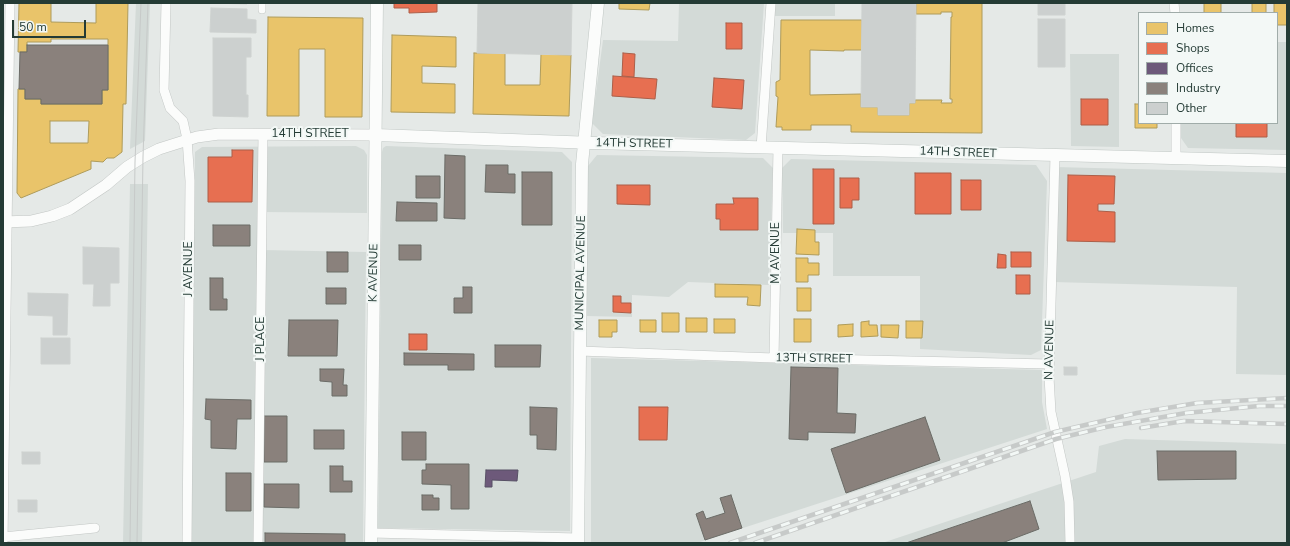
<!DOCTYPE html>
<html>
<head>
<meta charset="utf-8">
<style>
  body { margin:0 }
  #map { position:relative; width:1290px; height:546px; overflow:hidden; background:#e5e9e7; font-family:"Nunito Sans",sans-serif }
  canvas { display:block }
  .frame { position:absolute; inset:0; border:4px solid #243b35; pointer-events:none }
  .legend { position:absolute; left:1138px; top:12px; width:140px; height:112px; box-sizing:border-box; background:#f3f8f6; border:1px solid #a0aca9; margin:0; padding:5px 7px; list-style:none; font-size:12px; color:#243b35 }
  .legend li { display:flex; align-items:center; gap:8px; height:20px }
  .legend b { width:20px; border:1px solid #a0aca9 }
  .scale { position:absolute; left:12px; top:20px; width:74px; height:18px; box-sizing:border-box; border:2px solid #243b35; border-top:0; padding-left:5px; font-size:12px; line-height:14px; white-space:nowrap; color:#243b35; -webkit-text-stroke:3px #f3f8f6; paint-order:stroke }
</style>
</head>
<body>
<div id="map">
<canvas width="1290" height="546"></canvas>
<div class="frame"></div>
<ul class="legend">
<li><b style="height:11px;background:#e9c46a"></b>Homes</li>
<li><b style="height:11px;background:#e76f51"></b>Shops</li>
<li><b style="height:11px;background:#6d597a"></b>Offices</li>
<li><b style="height:11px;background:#8a817c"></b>Industry</li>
<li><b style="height:11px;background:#ccd0cf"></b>Other</li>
</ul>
<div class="scale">50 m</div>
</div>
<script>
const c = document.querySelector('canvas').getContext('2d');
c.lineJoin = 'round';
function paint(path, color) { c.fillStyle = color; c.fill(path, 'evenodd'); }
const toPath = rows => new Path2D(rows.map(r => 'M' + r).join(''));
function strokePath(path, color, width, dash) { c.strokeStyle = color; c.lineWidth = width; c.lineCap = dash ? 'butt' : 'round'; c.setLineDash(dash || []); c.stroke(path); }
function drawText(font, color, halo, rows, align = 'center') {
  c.font = font + ' "Nunito Sans",sans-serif'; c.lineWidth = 4; c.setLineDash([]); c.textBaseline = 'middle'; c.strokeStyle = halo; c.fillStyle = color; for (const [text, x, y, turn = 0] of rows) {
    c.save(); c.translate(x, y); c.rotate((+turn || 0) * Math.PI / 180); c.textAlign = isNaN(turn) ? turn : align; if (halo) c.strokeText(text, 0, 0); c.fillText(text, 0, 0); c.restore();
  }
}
paint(toPath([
  [136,3,150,3,145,141,130,149],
  [679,3,764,3,755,133,746,140,603,134,592,123,603,40,678,41],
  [773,3,835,3,835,16,773,16],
  [1277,42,1287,42,1287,150,1188,148,1181,138,1181,123,1277,123],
  [1070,54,1119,54,1119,147,1071,146],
  [356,146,364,150,367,155,367,213,262,212,262,250,366,252,363,543,191,543,195,152,202,147],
  [386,146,562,152,572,162,570,531,378,528,382,152,383,148],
  [597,155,763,158,773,168,769,285,688,282,669,297,632,295,632,317,586,316,588,166],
  [791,159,1036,165,1047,181,1041,350,1031,355,920,349,920,276,833,276,833,233,783,233,782,168],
  [1055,167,1287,173,1287,375,1236,374,1237,287,1053,282],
  [130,184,148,184,142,543,123,543],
  [591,358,1042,370,1042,402,1047,429,697,543,591,543],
  [1125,439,1287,444,1287,543,882,543,1096,472,1099,446]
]), '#d3dad7');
const homes = toPath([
  [19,3,51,3,51,22,96,23,96,3,128,3,126,104,123,104,122,152,114,158,107,158,103,162,91,161,91,169,21,198,17,193,18,89,25,89,25,99,41,99,41,104,102,104,102,90,108,90,108,39,51,39,51,42,27,42,27,52,18,52,19,3],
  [50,121,89,121,88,143,50,143,50,121],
  [619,3,650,3,649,10,619,9,619,3],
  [916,3,982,3,982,133,851,132,851,125,811,125,811,130,782,130,782,127,776,127,778,97,776,96,776,82,780,80,781,20,862,20,862,50,844,50,844,51,810,50,810,95,861,94,861,107,878,107,878,115,909,115,909,103,915,103,915,100,942,100,941,103,952,103,952,99,950,99,951,17,952,17,952,12,941,12,941,14,916,14,916,3],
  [1204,3,1221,3,1221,13,1204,13,1204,3],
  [1252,3,1266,3,1266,13,1252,13,1252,3],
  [1274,3,1287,3,1287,25,1277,25,1277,13,1274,13,1274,3],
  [268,17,363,18,362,117,325,117,325,49,299,49,299,116,267,116,268,17],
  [392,35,456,37,456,67,422,66,422,83,455,84,455,113,391,112,392,35],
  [474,53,505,53,505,85,540,85,541,54,571,55,569,116,473,114,474,53],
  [1135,104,1139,104,1139,123,1157,123,1157,128,1135,128,1135,104],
  [797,229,815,230,815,242,819,242,819,255,796,254,797,229],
  [796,258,808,258,808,263,819,263,819,275,808,275,808,282,796,282,796,258],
  [715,284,761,285,760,306,747,305,748,297,715,297,715,284],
  [797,288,811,288,811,311,797,311,797,288],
  [662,313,679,313,679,332,662,332,662,313],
  [686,318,707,318,707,332,686,332,686,318],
  [714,319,735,319,735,333,714,333,714,319],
  [794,319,811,319,811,342,794,342,794,319],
  [599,320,617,320,617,332,612,332,612,337,599,337,599,320],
  [640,320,656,320,656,332,640,332,640,320],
  [869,321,869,325,877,325,878,336,861,337,861,322,869,321],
  [906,321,923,321,922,338,906,338,906,321],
  [853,324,853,336,838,337,838,325,853,324],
  [881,325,899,325,898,338,881,337,881,325]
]);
paint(homes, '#e9c46a');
strokePath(homes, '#ae9b5a', 1);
const shops = toPath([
  [394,3,437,3,437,12,409,13,409,8,394,8,394,3],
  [726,23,742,23,742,49,726,49,726,23],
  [623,53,635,54,634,77,622,76,623,53],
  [613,76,657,79,655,99,612,96,613,76],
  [714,78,744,80,742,109,712,107,714,78],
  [1081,99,1108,99,1108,125,1081,125,1081,99],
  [1236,123,1267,123,1267,137,1236,137,1236,123],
  [232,150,253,150,252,202,208,202,208,157,232,157,232,150],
  [813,169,834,169,834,224,813,224,813,169],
  [915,173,951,173,951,214,915,214,915,173],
  [1068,175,1115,176,1114,204,1098,204,1098,211,1115,212,1115,242,1067,241,1068,175],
  [840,178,859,178,859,200,852,200,852,208,840,208,840,178],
  [961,180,981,180,981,210,961,210,961,180],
  [617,185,650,185,650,205,617,204,617,185],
  [733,198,758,198,758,230,720,230,720,219,716,219,716,204,734,204,733,198],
  [1011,252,1031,252,1031,267,1011,267,1011,252],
  [998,254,1006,255,1006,268,997,268,998,254],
  [1016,275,1030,275,1030,294,1016,294,1016,275],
  [613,296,621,296,621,303,631,303,631,313,613,312,613,296],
  [409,334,427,334,427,350,409,350,409,334],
  [639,407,668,407,667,440,639,440,639,407]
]);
paint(shops, '#e76f51');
strokePath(shops, '#ac5f49', 1);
const offices = toPath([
  [486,470,518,470,517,481,492,480,492,487,485,487,486,470]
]);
paint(offices, '#6d597a');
strokePath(offices, '#575065', 1);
const industry = toPath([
  [27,45,108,45,108,90,102,90,102,104,41,104,41,99,25,99,25,89,19,89,20,52,27,52,27,45],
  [445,155,465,156,465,219,444,218,445,155],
  [486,165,508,165,508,174,515,174,515,193,485,192,486,165],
  [522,172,552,172,552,225,522,225,522,172],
  [416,176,440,176,440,198,416,198,416,176],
  [397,202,437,203,437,221,396,221,397,202],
  [213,225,250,225,250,246,213,246,213,225],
  [399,245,421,245,421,260,399,260,399,245],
  [327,252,348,252,348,272,327,272,327,252],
  [210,278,223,278,223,299,227,299,227,310,210,310,210,278],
  [463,287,472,287,472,313,454,313,454,298,463,298,463,287],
  [326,288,346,288,346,304,326,304,326,288],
  [289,320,338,320,337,356,288,356,289,320],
  [495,345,541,345,540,367,495,367,495,345],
  [404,353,474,354,474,370,448,370,448,365,404,365,404,353],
  [791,367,838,368,837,413,856,414,855,433,808,432,808,440,789,439,791,367],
  [320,369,344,369,343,385,347,385,347,396,332,396,332,382,320,381,320,369],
  [206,399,251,400,251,419,237,419,236,449,211,448,211,420,205,419,206,399],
  [530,407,557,408,556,450,537,449,537,435,530,435,530,407],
  [264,416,287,416,287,462,264,462,264,416],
  [925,417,940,460,846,493,831,449,925,417],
  [314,430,344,430,344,449,314,449,314,430],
  [402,432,426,432,426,460,402,460,402,432],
  [1157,451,1236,451,1236,479,1158,480,1157,451],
  [426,464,469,464,469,509,451,509,451,485,422,484,422,470,426,470,426,464],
  [330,466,343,466,343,481,352,481,352,492,330,492,330,466],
  [226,473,251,473,251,511,226,511,226,473],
  [264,484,299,484,299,508,264,507,264,484],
  [422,495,433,495,433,498,439,498,439,510,422,510,422,495],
  [731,495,742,528,705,540,696,514,703,511,706,519,725,513,720,498,731,495],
  [1030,501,1039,529,1002,543,906,543,1030,501],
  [265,533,345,534,345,543,265,543,265,533]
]);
paint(industry, '#8a817c');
strokePath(industry, '#6b6c67', 1);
const building = toPath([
  [210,3,247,3,247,4,210,3],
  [478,3,572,3,571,55,477,53,478,3],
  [862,3,916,3,915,103,909,103,909,115,878,115,878,107,861,107,862,3],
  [1038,3,1065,3,1065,15,1038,15,1038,3],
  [211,8,247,9,247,19,256,20,256,33,210,32,211,8],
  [1038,19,1065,19,1065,67,1038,67,1038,19],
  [213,38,251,38,251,57,246,57,246,95,248,95,248,117,213,116,213,38],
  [83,247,119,248,119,283,110,283,110,306,93,306,94,284,83,284,83,247],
  [28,293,68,294,67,335,53,335,53,316,28,315,28,293],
  [41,338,70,338,70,364,41,364,41,338],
  [1064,367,1077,367,1077,375,1064,375,1064,367],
  [22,452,40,452,40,464,22,464,22,452],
  [18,500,37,500,37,512,18,512,18,500]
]);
paint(building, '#ccd0cf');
strokePath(building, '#ced2d0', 1);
const pedestrian = toPath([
  [262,10,262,3]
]);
const minor = toPath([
  [166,3,164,90,170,108,183,121,187,139,190,181,187,543],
  [1174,3,1175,13],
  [1176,123,1176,158],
  [761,148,771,3],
  [1055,155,1049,377,1051,412,1065,476,1069,502,1070,543],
  [579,351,774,358,1049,364],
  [774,358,778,148],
  [371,533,578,538],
  [3,537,95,528],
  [3,543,10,3],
  [258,543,263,134]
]);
const tertiary = toPath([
  [3,222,31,221,52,216,70,209,106,185,127,167,143,157,159,149,197,137,219,134,376,135]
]);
const secondary = toPath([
  [376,135,594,143,1287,161],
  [371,543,377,3],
  [578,543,582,164,598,3]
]);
strokePath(pedestrian, '#c2c6c4', 8);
strokePath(minor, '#c2c6c4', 10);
strokePath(tertiary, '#c2c6c4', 12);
strokePath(secondary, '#c0c7c4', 13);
strokePath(pedestrian, '#fbfcfb', 7);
strokePath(minor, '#fbfcfb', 9);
strokePath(tertiary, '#fbfcfb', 11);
strokePath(secondary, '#fbfcfb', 12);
strokePath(toPath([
  [130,543,135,162,141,3],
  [137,543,143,157,148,3]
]), '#c7cac9', 1);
const rail = toPath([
  [1141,428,1184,421,1287,424],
  [730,543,1055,432,1137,413,1197,403,1287,398],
  [755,543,1056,439,1106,427,1186,413,1259,406,1287,406]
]);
strokePath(rail, '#c7cac9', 4.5);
strokePath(rail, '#f3f8f6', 3, [9]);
drawText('12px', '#243b35', '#f3f8f6', [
  ["14TH STREET",310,134],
  ["14TH STREET",634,144,1],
  ["14TH STREET",958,153,2],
  ["M AVENUE",776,253,-90],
  ["J AVENUE",189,269,-90],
  ["K AVENUE",374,273,-89],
  ["MUNICIPAL AVENUE",581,273,-89],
  ["J PLACE",261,339,-90],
  ["N AVENUE",1050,350,-89],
  ["13TH STREET",814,359,1]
]);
</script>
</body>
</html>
